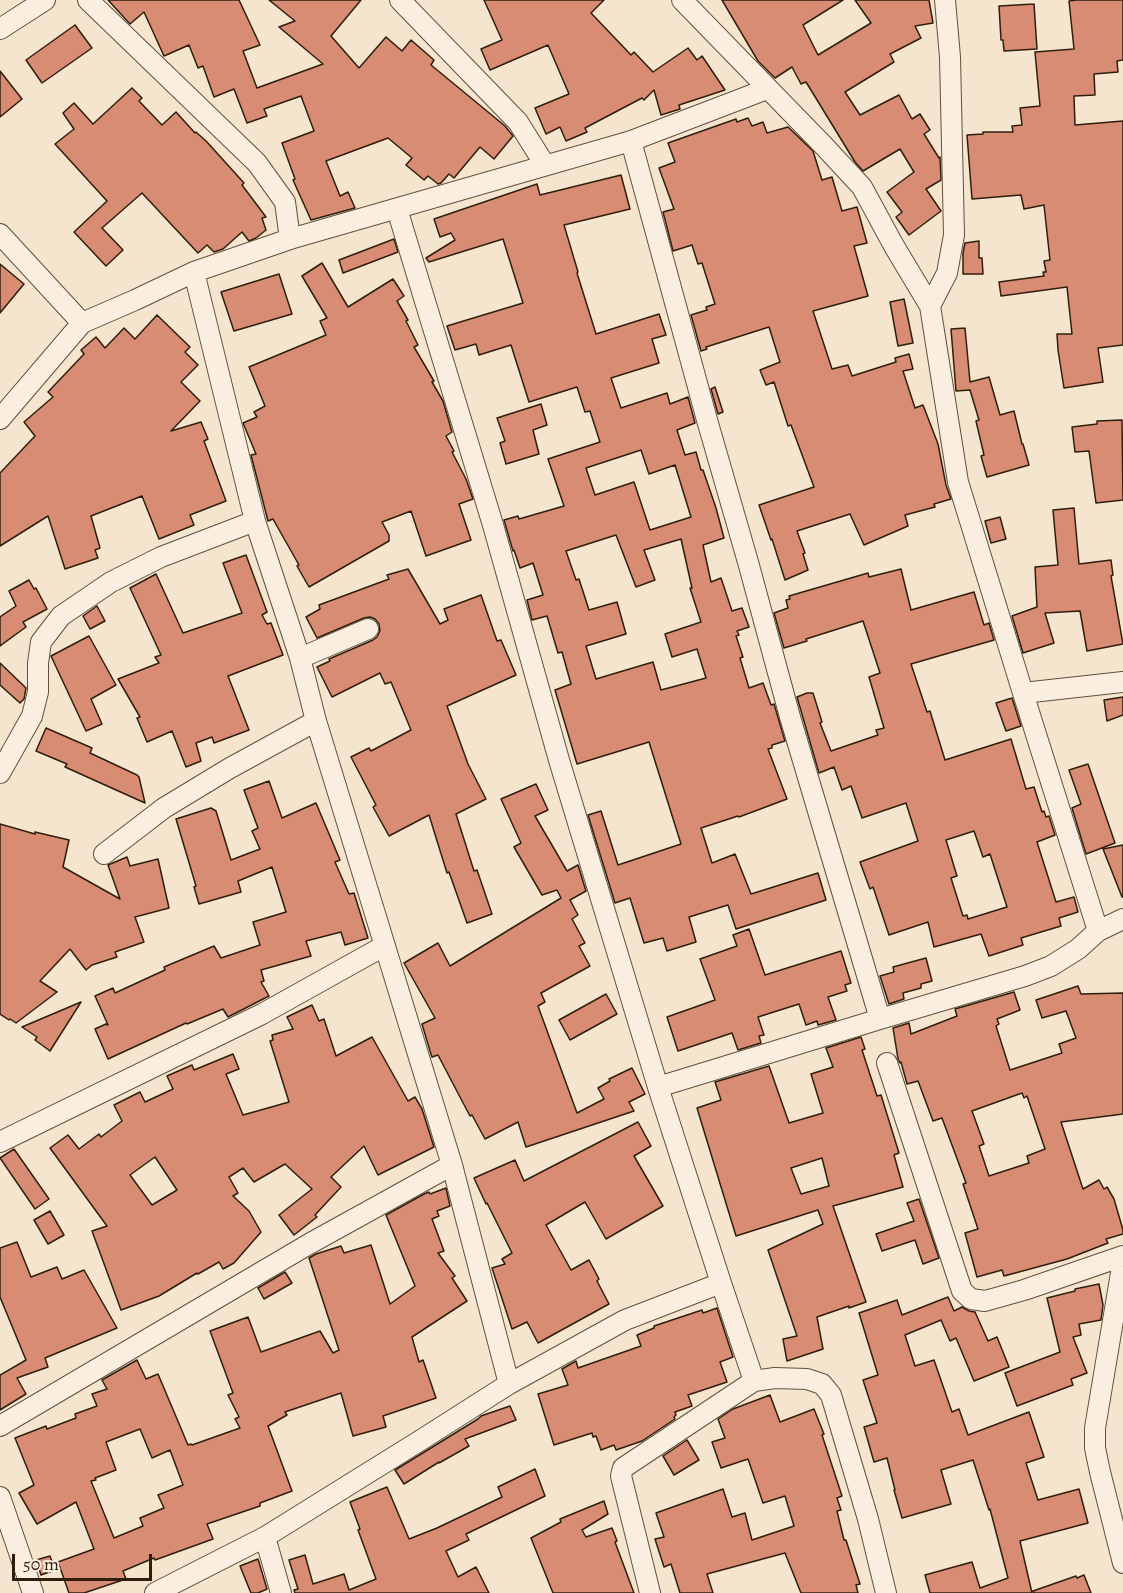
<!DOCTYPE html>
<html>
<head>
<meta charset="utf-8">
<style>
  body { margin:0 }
  #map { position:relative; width:1123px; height:1593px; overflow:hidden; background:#f6e5ce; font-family:Alegreya,serif }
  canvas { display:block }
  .scale { position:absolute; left:12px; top:1554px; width:140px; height:27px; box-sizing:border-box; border:3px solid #2f1e0c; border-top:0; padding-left:8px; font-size:18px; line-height:21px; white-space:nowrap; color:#2f1e0c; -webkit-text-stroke:4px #f9eedf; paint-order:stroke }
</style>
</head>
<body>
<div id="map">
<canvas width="1123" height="1593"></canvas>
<div class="scale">50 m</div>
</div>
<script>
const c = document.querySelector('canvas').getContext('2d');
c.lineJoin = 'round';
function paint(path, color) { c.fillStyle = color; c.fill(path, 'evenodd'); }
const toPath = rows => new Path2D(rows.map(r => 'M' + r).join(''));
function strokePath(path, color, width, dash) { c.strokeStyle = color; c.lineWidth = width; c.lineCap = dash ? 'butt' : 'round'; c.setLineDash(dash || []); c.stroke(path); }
const building = toPath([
  [108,0,239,0,260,45,243,51,257,88,323,64,279,27,295,21,269,0,361,0,331,36,359,68,386,37,402,51,411,40,434,60,431,65,505,126,513,136,494,159,480,147,454,178,449,174,441,183,438,184,428,176,424,180,406,165,412,158,388,138,326,161,340,196,348,192,355,208,311,220,293,180,295,179,282,143,314,131,301,96,264,109,267,116,247,123,234,89,214,97,203,66,198,68,189,45,164,56,144,12,130,24,108,0],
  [484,0,604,0,591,13,631,55,634,52,653,72,688,48,697,60,702,56,725,90,679,105,680,109,661,115,654,90,644,100,642,98,585,128,587,132,566,141,560,127,546,134,535,108,569,94,548,45,490,70,481,49,502,40,484,0],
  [722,0,843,0,803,25,818,55,871,23,855,0,929,0,933,23,915,26,921,38,890,54,894,62,845,92,860,115,899,95,912,119,920,114,930,130,924,134,939,158,940,157,941,180,926,189,941,211,909,235,896,217,902,212,887,192,914,172,900,149,863,171,855,162,806,82,801,84,792,67,775,78,758,61,722,0],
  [1077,0,1123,0,1123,60,1117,61,1118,72,1094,74,1095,95,1074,96,1075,125,1123,121,1123,345,1098,348,1103,382,1064,388,1058,350,1057,334,1072,334,1067,287,1001,296,999,282,1044,276,1043,272,1046,272,1044,261,1050,260,1044,205,1024,209,1021,195,972,199,967,135,983,134,983,132,1013,132,1012,126,1022,125,1020,108,1040,106,1035,52,1074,49,1069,1,1077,0],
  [1034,4,1037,49,1004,51,1003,40,1001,40,999,6,1034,4],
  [75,25,92,48,42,83,26,60,75,25],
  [0,71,22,99,0,117,0,71],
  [132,88,142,98,139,101,162,125,176,112,195,133,196,132,207,142,244,183,242,185,266,217,262,218,266,230,256,238,249,241,242,232,223,249,214,252,207,245,198,253,142,193,102,228,123,250,106,266,74,232,107,201,55,144,74,129,63,113,74,103,93,124,132,88],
  [748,118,752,126,763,122,767,133,788,127,813,151,822,180,832,177,842,211,857,207,867,243,854,246,868,296,813,311,832,369,848,365,852,376,896,362,895,358,909,354,913,369,903,371,915,408,923,405,938,444,946,485,951,499,934,504,935,507,905,515,908,526,864,545,850,514,797,531,805,553,803,554,808,570,785,580,772,539,771,540,759,505,814,487,791,425,788,426,774,382,766,385,760,370,780,362,769,327,706,347,707,349,701,351,691,315,707,310,706,307,715,304,702,263,698,264,692,245,673,251,663,212,674,209,659,168,675,162,668,143,736,119,737,122,748,118],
  [621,175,630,209,564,225,578,272,577,273,596,334,659,314,666,335,652,339,659,363,611,378,621,408,667,393,670,404,688,397,695,423,677,430,685,455,696,452,701,470,703,470,716,508,724,538,703,545,711,582,721,578,732,611,742,608,749,627,737,631,739,635,736,636,743,657,740,658,749,688,763,683,771,705,774,704,785,741,772,745,772,748,768,749,787,799,739,817,738,816,701,828,712,863,735,854,751,894,818,873,826,900,736,929,728,905,689,917,696,942,667,951,663,938,644,943,630,898,615,903,588,815,601,811,618,865,681,844,649,742,577,764,555,690,571,684,562,652,558,653,547,616,532,620,527,600,543,595,533,563,520,568,514,550,513,551,504,520,518,516,519,519,564,506,548,459,600,442,590,411,585,412,577,387,529,402,511,345,479,355,476,344,455,350,447,326,523,303,503,239,429,262,426,258,455,240,451,233,440,237,434,219,537,184,540,195,621,175],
  [641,450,649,474,675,465,691,517,650,530,634,482,595,495,586,468,641,450],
  [616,535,636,587,655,580,644,550,681,539,692,588,690,588,701,622,665,634,672,657,697,649,706,678,661,690,653,662,596,679,586,646,626,634,617,602,589,610,579,579,576,580,566,551,616,535],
  [394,239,398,252,343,273,339,260,394,239],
  [979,241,979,258,982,258,983,274,963,274,963,253,965,243,979,241],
  [322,263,348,307,393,279,404,296,397,301,408,320,406,321,418,345,414,347,434,381,432,382,443,401,452,432,446,436,454,451,452,452,466,479,473,499,459,504,471,540,426,556,411,511,382,522,389,535,389,541,309,587,297,566,299,565,273,519,268,521,251,455,256,454,243,423,257,417,254,412,265,406,249,367,326,335,320,321,327,318,302,276,322,263],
  [0,264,24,284,0,313,0,264],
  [279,274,292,314,234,331,221,292,279,274],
  [904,299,913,343,898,346,890,302,904,299],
  [157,315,190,347,185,352,198,365,181,382,200,401,171,431,201,422,208,439,204,441,226,501,190,515,194,525,159,539,142,496,91,516,100,548,95,550,98,558,65,569,48,516,0,546,0,473,35,436,24,422,53,397,48,392,84,354,81,350,96,337,105,348,124,328,135,339,157,315],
  [965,328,970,382,989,377,1000,415,1014,411,1022,444,1023,444,1029,465,987,477,981,456,984,455,976,421,979,420,970,390,956,391,951,329,965,328],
  [715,387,723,412,718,414,711,389,715,387],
  [541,404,547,425,533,430,539,454,506,464,500,443,505,441,497,418,541,404],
  [1122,420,1123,500,1096,503,1089,451,1075,452,1072,427,1097,424,1097,421,1122,420],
  [1074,508,1079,564,1111,560,1113,575,1111,576,1123,644,1087,651,1080,611,1045,613,1054,643,1023,653,1012,616,1037,607,1035,567,1058,565,1053,510,1074,508],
  [1000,517,1006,539,991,543,985,521,1000,517],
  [246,555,267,612,262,615,267,624,271,623,283,655,228,676,249,730,214,743,212,737,196,743,201,761,186,767,172,731,147,742,137,718,140,717,118,679,159,663,155,657,161,655,130,588,156,574,183,633,242,613,223,563,246,555],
  [408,569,440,624,448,620,444,609,481,595,497,641,501,640,516,675,447,706,468,764,486,799,456,814,474,871,477,870,492,914,467,923,449,872,447,873,429,815,389,836,373,807,376,805,351,757,369,748,371,751,411,730,391,682,385,684,380,673,332,697,317,667,330,661,329,659,373,640,377,637,380,631,379,624,375,619,370,617,364,618,317,638,306,617,320,609,319,605,389,579,387,575,408,569],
  [901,569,911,610,974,592,984,625,989,623,994,640,911,664,927,712,930,711,945,760,1011,739,1026,789,1034,787,1042,812,1044,811,1046,817,1049,816,1055,835,1037,842,1056,902,1074,897,1078,912,1059,918,1061,926,1021,938,1023,945,989,956,981,934,934,947,928,922,889,935,873,887,870,889,860,862,918,841,906,803,862,818,851,786,842,790,834,767,819,773,797,697,807,693,813,693,822,722,820,723,831,751,878,735,876,730,884,728,869,677,880,673,863,621,806,639,807,641,784,648,774,613,788,608,786,600,790,599,789,596,868,573,869,577,901,569],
  [974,831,983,857,990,854,1007,907,968,919,967,915,963,916,951,878,957,876,946,840,974,831],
  [29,580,34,589,36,588,47,609,23,622,26,627,0,646,0,617,16,606,9,591,29,580],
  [97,606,105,621,90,629,83,616,97,606],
  [89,636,116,685,91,699,102,724,86,731,51,656,89,636],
  [0,663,26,688,24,699,20,703,0,685,0,663],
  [1123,697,1123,715,1107,721,1104,700,1123,697],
  [1012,698,1021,726,1006,731,996,703,1012,698],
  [46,728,92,748,90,753,137,775,139,777,145,803,65,767,67,764,36,751,46,728],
  [1088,764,1115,843,1086,854,1072,808,1081,804,1069,770,1088,764],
  [269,781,282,818,316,803,340,860,335,862,349,894,354,893,368,938,345,945,341,932,306,941,311,956,261,970,264,981,261,982,269,996,228,1017,223,1009,187,1024,186,1023,108,1059,95,1029,106,1024,108,1025,95,996,113,988,115,993,165,970,164,967,214,946,221,958,260,945,253,922,286,912,272,867,238,881,241,892,199,904,194,887,196,886,176,819,211,808,216,811,231,860,260,849,252,831,258,828,244,790,269,781],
  [536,784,548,810,535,816,567,871,578,865,586,891,570,900,578,915,572,919,585,943,579,946,590,966,541,993,545,1002,538,1006,577,1113,604,1099,598,1088,610,1081,609,1079,632,1068,645,1094,629,1102,634,1111,526,1147,518,1122,485,1139,472,1115,470,1116,461,1099,438,1055,432,1057,430,1051,422,1024,435,1018,404,963,438,943,450,966,561,898,557,890,542,895,514,847,521,843,501,799,536,784],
  [0,824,35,834,35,832,69,840,63,867,120,899,108,865,127,857,130,866,158,859,169,908,135,917,144,942,115,952,117,957,92,965,86,970,70,949,40,981,57,992,16,1023,10,1019,9,1020,0,1014,0,824],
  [1123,845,1123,897,1122,897,1103,849,1123,845],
  [749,929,765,975,841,951,851,983,845,985,847,991,828,997,836,1020,818,1025,817,1021,806,1025,799,1004,758,1017,764,1035,759,1036,761,1043,738,1050,732,1033,678,1051,667,1017,715,1000,700,959,737,946,733,935,749,929],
  [926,958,932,981,921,984,921,988,903,993,904,999,889,1004,880,976,894,972,893,967,926,958],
  [1078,986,1081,994,1123,993,1123,1114,1061,1122,1083,1189,1099,1180,1104,1189,1107,1187,1114,1199,1123,1230,1123,1234,1106,1239,1108,1243,1067,1259,1004,1276,1002,1270,977,1277,965,1233,978,1229,963,1184,966,1183,942,1118,933,1121,918,1081,907,1084,901,1062,900,1063,898,1059,893,1028,909,1023,911,1034,957,1016,955,1009,1014,992,1020,1010,997,1019,999,1024,996,1026,1010,1070,1062,1053,1059,1044,1076,1038,1066,1011,1042,1018,1036,1000,1078,986],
  [1022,1093,1024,1098,1027,1096,1045,1149,1027,1156,1029,1163,989,1176,979,1146,984,1144,972,1111,1022,1093],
  [606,994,617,1014,570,1040,559,1020,606,994],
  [81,1002,50,1051,35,1040,37,1037,22,1027,81,1002],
  [312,1005,319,1021,324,1019,336,1056,372,1037,408,1101,415,1097,422,1109,434,1147,378,1175,364,1146,331,1177,341,1187,315,1215,317,1217,294,1235,279,1215,312,1189,285,1164,254,1182,243,1168,229,1177,238,1193,233,1196,249,1211,261,1232,234,1263,223,1269,219,1262,198,1274,197,1273,159,1296,121,1310,92,1231,107,1226,50,1148,68,1135,79,1149,99,1134,101,1137,122,1121,114,1105,140,1092,145,1102,173,1089,167,1076,192,1065,194,1070,233,1054,239,1069,226,1074,243,1115,289,1102,270,1041,273,1040,272,1035,293,1029,287,1017,312,1005],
  [155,1157,177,1190,152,1205,130,1175,155,1157],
  [861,1037,865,1049,862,1050,877,1096,881,1095,899,1153,894,1155,903,1187,833,1206,866,1302,849,1308,849,1306,817,1317,823,1349,787,1361,783,1339,797,1336,768,1250,823,1224,818,1210,736,1236,697,1108,721,1100,715,1082,769,1066,789,1123,823,1113,811,1074,833,1067,826,1048,861,1037],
  [822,1158,829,1186,801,1194,791,1168,822,1158],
  [638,1122,651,1146,634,1156,663,1206,606,1239,585,1202,546,1225,571,1270,589,1260,599,1279,597,1281,609,1304,538,1343,527,1322,512,1329,492,1268,505,1264,502,1259,512,1253,487,1203,486,1204,474,1178,515,1160,524,1181,638,1122],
  [14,1149,49,1199,35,1209,0,1158,14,1149],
  [446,1188,450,1206,437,1211,439,1216,432,1219,444,1251,438,1253,455,1276,452,1278,467,1301,412,1337,419,1362,423,1360,436,1398,383,1416,386,1427,353,1436,341,1393,285,1412,287,1415,268,1426,292,1491,260,1503,260,1506,207,1524,213,1539,155,1560,154,1558,123,1571,126,1579,84,1593,69,1593,58,1562,94,1549,76,1502,37,1524,19,1493,34,1485,15,1438,46,1426,47,1429,76,1418,75,1414,97,1406,92,1394,107,1389,102,1380,137,1360,146,1379,158,1374,188,1445,191,1444,192,1445,240,1428,235,1419,239,1417,228,1395,233,1393,210,1331,248,1317,261,1352,320,1331,333,1353,339,1350,309,1258,316,1254,341,1246,344,1253,371,1245,390,1304,415,1286,386,1215,424,1194,429,1192,430,1194,446,1188],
  [140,1429,152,1458,170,1450,183,1485,158,1495,164,1508,140,1518,143,1526,114,1538,91,1481,96,1480,95,1478,116,1470,106,1442,140,1429],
  [919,1199,939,1258,923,1264,915,1240,882,1251,876,1234,914,1221,907,1203,919,1199],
  [50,1211,64,1235,48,1244,34,1220,50,1211],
  [17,1242,31,1277,57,1267,62,1279,84,1270,117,1328,45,1358,48,1367,17,1378,26,1394,0,1410,0,1375,26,1360,0,1297,0,1248,17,1242],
  [285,1272,292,1283,264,1299,258,1288,285,1272],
  [1099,1284,1103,1305,1101,1320,1079,1324,1081,1335,1073,1337,1087,1373,1071,1379,1073,1385,1017,1406,1005,1373,1060,1352,1047,1298,1075,1291,1075,1289,1099,1284],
  [948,1297,954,1311,962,1307,969,1311,975,1312,988,1341,997,1337,1009,1367,974,1381,956,1338,950,1341,941,1320,905,1335,915,1366,934,1360,952,1412,959,1409,968,1435,1029,1412,1044,1457,1026,1463,1038,1500,1079,1489,1088,1523,1020,1541,1032,1593,930,1593,925,1575,972,1562,980,1588,1008,1578,990,1509,989,1510,973,1460,941,1470,951,1504,902,1518,894,1490,895,1490,887,1458,874,1462,864,1427,877,1423,863,1380,878,1375,859,1313,897,1300,902,1315,948,1297],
  [717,1308,733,1357,720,1362,727,1382,688,1395,692,1406,675,1412,676,1415,674,1417,675,1419,642,1441,616,1450,614,1445,601,1450,596,1436,593,1437,592,1433,554,1445,538,1394,568,1385,562,1369,576,1361,578,1368,641,1346,637,1335,654,1328,654,1326,702,1310,703,1313,717,1308],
  [770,1395,780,1422,814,1409,824,1434,822,1435,842,1496,837,1498,841,1510,837,1511,844,1540,846,1540,860,1584,856,1585,858,1593,801,1593,785,1553,707,1574,713,1593,680,1593,671,1564,664,1567,655,1539,664,1537,656,1513,723,1489,732,1517,745,1513,752,1540,794,1526,785,1496,763,1503,748,1459,721,1468,712,1442,725,1438,718,1419,733,1409,770,1395],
  [510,1406,516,1420,465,1439,469,1446,439,1463,439,1462,404,1484,395,1470,478,1419,481,1416,510,1406],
  [687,1440,699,1460,674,1475,663,1456,687,1440],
  [535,1469,545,1496,466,1534,469,1540,446,1551,458,1577,476,1567,489,1593,295,1593,294,1590,298,1589,289,1560,305,1555,313,1584,344,1574,349,1590,376,1579,358,1530,360,1529,350,1502,387,1487,409,1539,437,1528,502,1497,498,1487,535,1469],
  [604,1501,608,1514,582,1530,586,1537,612,1528,617,1541,615,1542,634,1593,553,1593,531,1538,561,1522,560,1519,604,1501],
  [50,1556,55,1570,41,1575,36,1560,50,1556],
  [258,1559,267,1589,258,1593,251,1593,240,1566,258,1559],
  [1084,1575,1091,1593,1034,1593,1033,1591,1076,1576,1077,1578,1084,1575]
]);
paint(building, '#d78c73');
strokePath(building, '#2f1e0c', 1.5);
const street = toPath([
  [88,0,257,163,285,202,290,239],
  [400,0,518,122,545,165],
  [682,0,824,146,862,187,894,246,930,306,958,482,1023,693,1098,931],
  [0,29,45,0],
  [631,141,707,420,748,562,790,717,880,1019,658,1087],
  [397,209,493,525,559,760,658,1087,721,1283,754,1381],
  [0,234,82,323],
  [194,272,255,521,300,658,368,629],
  [930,306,947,273,954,235,950,57,945,0],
  [0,419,82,323,135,300,194,272,290,239,631,141,767,89],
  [300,658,316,721,452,1165,509,1384],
  [1023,693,1123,682],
  [0,773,32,716,38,692,38,663,41,642,61,616,111,582,161,557,255,521],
  [104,854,164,808,230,768,316,721],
  [880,1019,1025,976,1051,966,1078,949,1098,931,1123,919],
  [887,1063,962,1291,971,1299,985,1301,1024,1290,1123,1256],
  [0,1142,262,1014,384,946],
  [1123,1261,1095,1428,1095,1448,1100,1472,1123,1563],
  [0,1426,309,1244,452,1165],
  [0,1497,33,1593],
  [265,1537,281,1593],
  [155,1593,265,1537,421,1440,509,1384,625,1320,721,1283],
  [650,1593,621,1476,623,1468,754,1381,775,1378,807,1379,822,1384,831,1395,868,1519,886,1593]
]);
strokePath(street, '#61503c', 22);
strokePath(street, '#f9eedf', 20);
</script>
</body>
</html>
